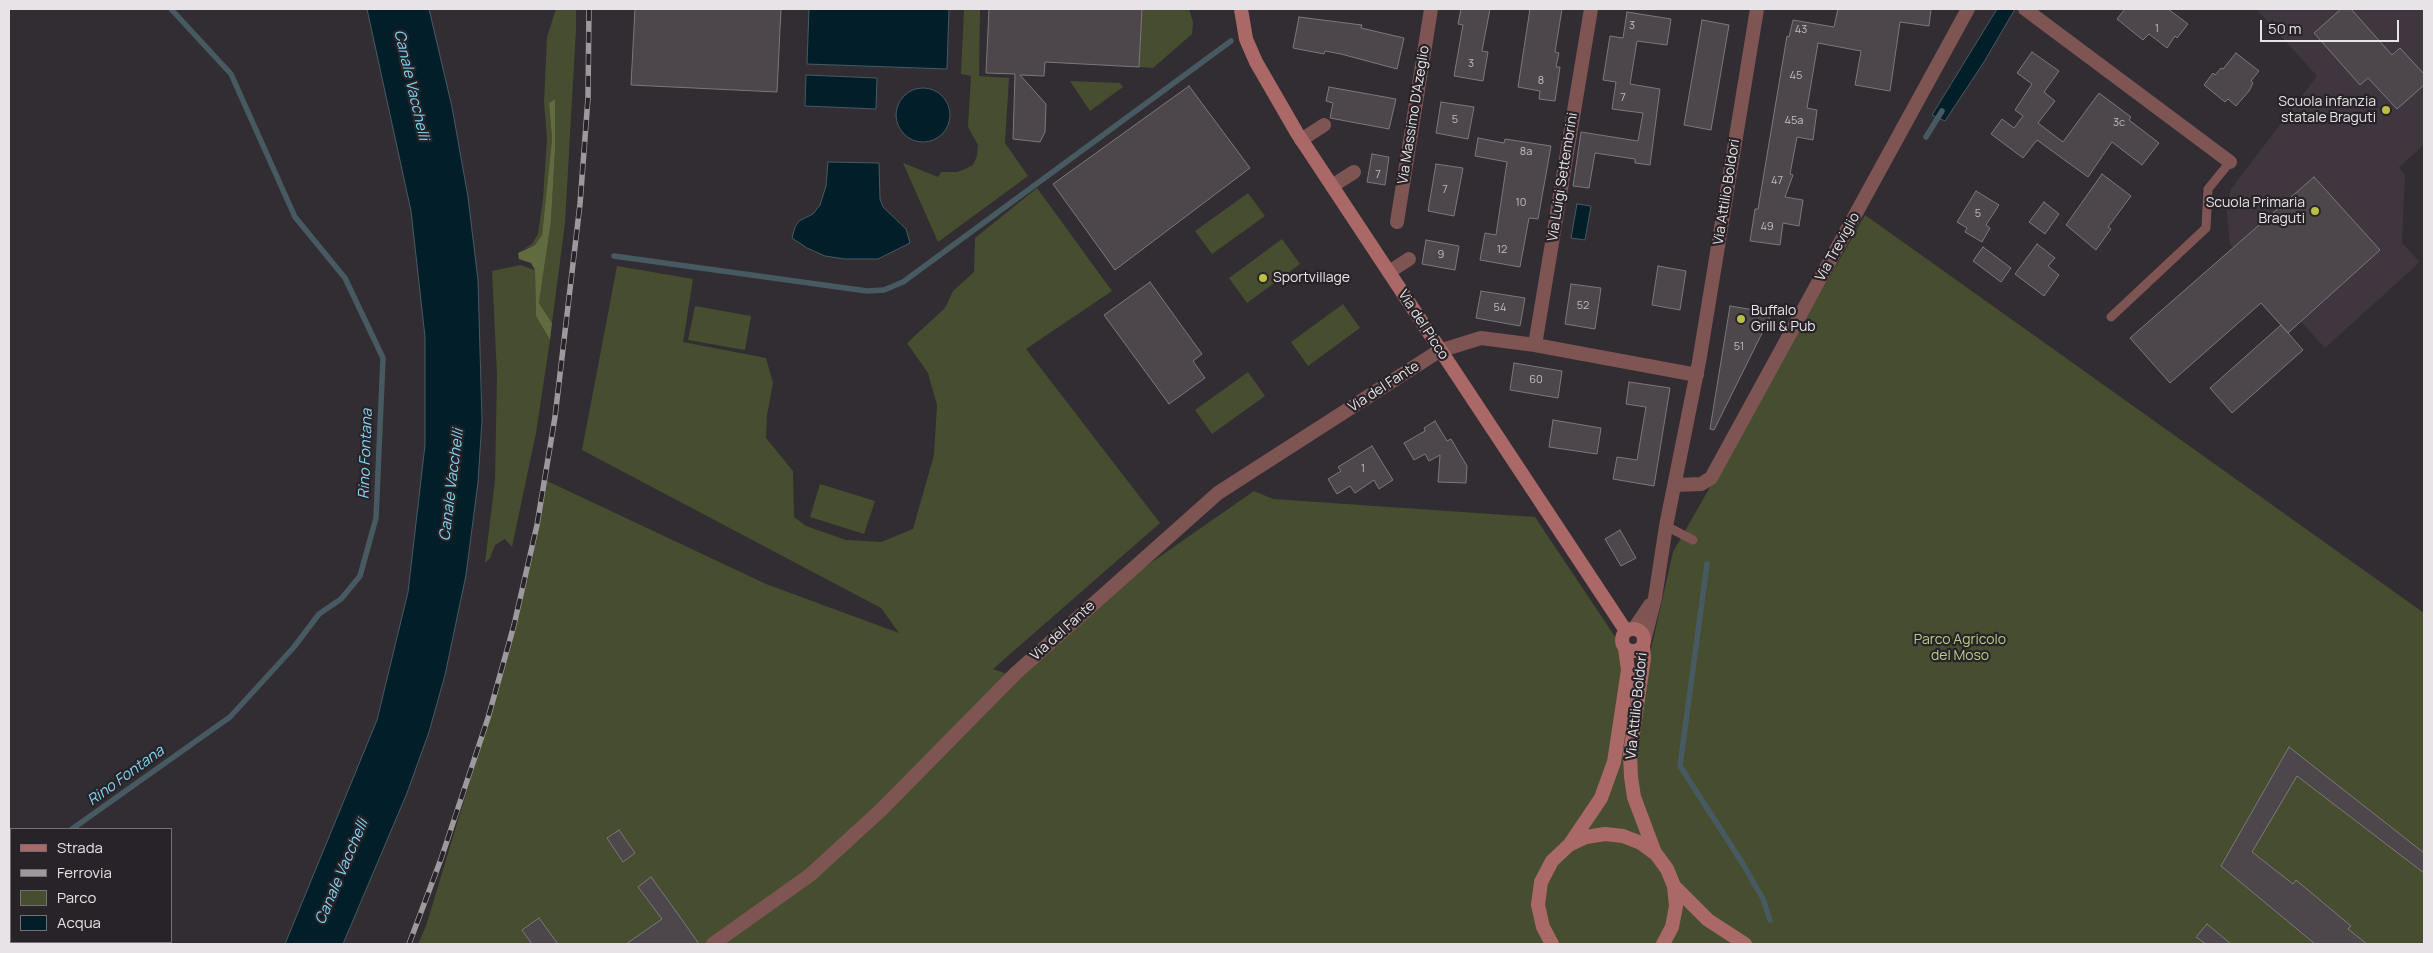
<!DOCTYPE html>
<html>
<head>
<meta charset="utf-8">
<style>
  body { margin:0 }
  #map { position:relative; width:2433px; height:953px; overflow:hidden; background:#322d32; font-family:Manrope,sans-serif }
  canvas { display:block }
  .frame { position:absolute; inset:0; border:10px solid #e7e3e6; pointer-events:none }
  .legend { position:absolute; left:10px; top:828px; width:162px; height:115px; box-sizing:border-box; background:#282328; border:1px solid #747074; margin:0; padding:6px 9px; list-style:none; font-size:15px; color:#e7e3e6 }
  .legend li { display:flex; align-items:center; gap:10px; height:25px }
  .legend b { width:25px; border:1px solid #747074 }
  .scale { position:absolute; left:2260px; top:20px; width:139px; height:22px; box-sizing:border-box; border:2px solid #e7e3e6; border-top:0; padding-left:6px; font-size:15px; line-height:18px; white-space:nowrap; color:#e7e3e6; -webkit-text-stroke:4px #282328; paint-order:stroke }
</style>
</head>
<body>
<div id="map">
<canvas width="2433" height="953"></canvas>
<div class="frame"></div>
<ul class="legend">
<li><b style="height:6px;background:#aa6967"></b>Strada</li>
<li><b style="height:6px;background:#9e999d"></b>Ferrovia</li>
<li><b style="height:14px;background:#464e2f"></b>Parco</li>
<li><b style="height:14px;background:#021f29"></b>Acqua</li>
</ul>
<div class="scale">50 m</div>
</div>
<script>
const c = document.querySelector('canvas').getContext('2d');
c.lineJoin = 'round';
function paint(path, color) { c.fillStyle = color; c.fill(path, 'evenodd'); }
const toPath = rows => new Path2D(rows.map(r => 'M' + r).join(''));
function strokePath(path, color, width, dash) { c.strokeStyle = color; c.lineWidth = width; c.lineCap = dash ? 'butt' : 'round'; c.setLineDash(dash || []); c.stroke(path); }
function drawText(font, color, halo, rows, align = 'center') {
  c.font = font + ' Manrope,sans-serif'; c.lineWidth = 4.5; c.setLineDash([]); c.textBaseline = 'middle'; c.strokeStyle = halo; c.fillStyle = color; for (const [text, x, y, turn = 0] of rows) {
    c.save(); c.translate(x, y); c.rotate((+turn || 0) * Math.PI / 180); c.textAlign = isNaN(turn) ? turn : align; if (halo) c.strokeText(text, 0, 0); c.fillText(text, 0, 0); c.restore();
  }
}
paint(toPath([
  [2260,9,2424,9,2424,145,2399,167,2405,175,2402,243,2420,262,2325,348,2230,244,2226,206,2231,189,2317,76,2258,11]
]), '#3f363f');
paint(toPath([
  [556,9,576,9,576,29,565,223,552,323,539,303,551,221,555,151,555,99,549,103,552,139,542,235,535,245,523,249,532,244,538,234,543,199,547,139,544,102,547,37],
  [964,9,980,9,979,76,1009,78,1005,143,1028,176,938,242,903,163,938,177,941,172,957,172,965,169,973,165,977,156,978,145,968,127,971,76,961,74],
  [1142,9,1189,9,1193,22,1192,34,1153,68,1139,67],
  [1070,81,1120,83,1123,87,1090,111],
  [1037,188,1112,291,1026,349,1160,523,993,669,1018,678,1122,583,1254,491,1273,499,1535,517,1644,680,1673,552,1865,215,2424,613,2424,944,418,944,426,926,476,761,519,611,545,480,766,584,899,633,881,608,582,450,617,266,693,279,683,342,766,358,773,383,767,415,766,438,793,471,794,517,806,526,846,540,881,542,913,529,934,455,937,405,928,373,907,343,945,308,953,291,974,272,975,238],
  [1248,193,1265,216,1212,254,1195,231],
  [1282,239,1300,264,1247,303,1229,278],
  [520,265,535,270,536,316,550,340,536,433,512,547,505,539,495,545,490,558,485,563,495,480,497,375,492,271],
  [1343,304,1360,328,1308,366,1291,342],
  [695,306,751,316,745,350,688,340],
  [1248,372,1265,396,1212,434,1195,410],
  [820,484,875,501,864,534,810,517]
]), '#464e2f');
paint(toPath([
  [555,99,555,151,551,221,539,303,552,323,550,340,536,316,535,270,531,263,519,259,518,253,535,245,542,235,552,139,549,103]
]), '#606b40');
const water = toPath([
  [367,9,429,9,452,107,468,197,478,280,482,420,478,482,466,575,445,675,429,732,407,793,343,944,285,944,377,720,408,592,425,445,425,337,411,211,367,9],
  [809,9,949,9,947,69,807,64,809,9],
  [1997,9,2015,9,1984,62,1945,121,1932,115,1997,9],
  [806,75,877,78,876,109,805,106,806,75],
  '896 115a27 27 0 1 1 54 0a27 27 0 1 1-54 0Z',
  [828,162,879,163,880,199,883,207,906,229,910,243,878,259,845,259,825,256,807,248,792,238,795,227,799,221,813,214,820,205,826,186,828,162],
  [1577,204,1591,206,1585,240,1571,238,1577,204]
]);
paint(water, '#021f29');
strokePath(water, '#475a62', 1);
strokePath(toPath([
  [1926,137,1942,111],
  [614,256,867,291,884,290,903,282,1231,41],
  [1707,564,1680,766,1743,864,1763,899,1770,920],
  [72,829,230,717,294,647,319,614,341,599,360,576,376,518,383,358,345,278,295,217,231,74,171,9],
  [9,875,11,873]
]), '#475a62', 5.5);
const building = toPath([
  [635,9,781,9,777,92,631,85,635,9],
  [989,9,1142,9,1139,67,1045,62,1044,76,1020,75,1046,104,1045,132,1040,142,1013,139,1015,74,986,73,989,9],
  [1461,9,1490,9,1482,51,1488,52,1483,81,1454,76,1463,25,1458,24,1461,9],
  [1530,9,1562,9,1555,52,1559,53,1556,67,1560,67,1555,101,1539,99,1540,91,1518,87,1530,9],
  [1838,9,1931,9,1929,26,1900,22,1890,91,1855,85,1861,51,1818,43,1807,108,1817,110,1813,140,1797,137,1790,174,1793,175,1785,197,1803,200,1799,226,1783,223,1780,245,1750,241,1755,209,1758,209,1787,36,1789,37,1793,20,1834,27,1838,9],
  [2125,9,2168,9,2188,24,2177,38,2175,36,2167,48,2149,34,2143,40,2117,19,2125,9],
  [2341,9,2351,9,2392,55,2400,48,2424,74,2424,85,2397,109,2368,78,2360,85,2314,33,2341,9],
  [1627,12,1671,19,1667,45,1637,41,1630,84,1660,89,1650,165,1635,163,1635,159,1595,153,1589,188,1573,186,1581,132,1638,141,1643,113,1612,109,1616,82,1603,80,1610,36,1623,38,1627,12],
  [1299,17,1362,25,1361,28,1404,38,1397,69,1341,54,1325,51,1324,54,1293,48,1299,17],
  [1702,20,1729,25,1711,130,1684,125,1702,20],
  [2032,52,2059,71,2044,92,2055,101,2038,123,2063,142,2099,93,2131,117,2129,120,2159,143,2142,165,2112,142,2088,177,2037,140,2023,158,1991,134,2002,119,2014,128,2023,116,2015,110,2032,84,2017,73,2032,52],
  [2236,53,2259,71,2251,81,2253,83,2249,91,2236,106,2228,99,2225,102,2204,85,2213,73,2215,75,2221,68,2223,69,2236,53],
  [1189,86,1250,168,1115,270,1053,184,1189,86],
  [1329,87,1396,99,1389,129,1330,118,1333,103,1326,101,1329,87],
  [1441,102,1474,107,1468,139,1436,133,1441,102],
  [1478,138,1504,143,1505,139,1551,146,1538,219,1529,218,1520,267,1480,260,1485,233,1496,235,1507,162,1475,156,1478,138],
  [1372,154,1389,157,1385,185,1367,182,1372,154],
  [1436,164,1463,168,1454,216,1428,211,1436,164],
  [2102,174,2131,196,2108,227,2111,229,2096,250,2066,225,2102,174],
  [2314,177,2380,250,2288,333,2261,303,2170,383,2130,338,2314,177],
  [1976,191,1999,205,1986,225,1990,228,1982,242,1965,232,1967,228,1957,222,1976,191],
  [2044,202,2059,214,2045,234,2029,222,2044,202],
  [1426,240,1459,246,1455,270,1422,264,1426,240],
  [2037,244,2055,258,2048,266,2059,275,2044,296,2015,274,2037,244],
  [1983,247,2011,268,2001,282,1973,261,1983,247],
  [1658,266,1686,271,1680,310,1652,305,1658,266],
  [1150,282,1202,354,1193,361,1205,378,1169,404,1104,315,1150,282],
  [1571,284,1601,288,1595,329,1565,324,1571,284],
  [1481,291,1525,298,1520,326,1476,318,1481,291],
  [1730,306,1772,313,1714,430,1710,429,1730,306],
  [2281,325,2303,350,2232,413,2210,388,2281,325],
  [1514,363,1562,371,1558,398,1510,390,1514,363],
  [1629,382,1670,388,1654,486,1613,479,1617,457,1637,460,1646,407,1626,404,1629,382],
  [1553,420,1601,428,1597,454,1549,447,1553,420],
  [1435,421,1447,441,1451,439,1467,466,1466,483,1438,482,1440,455,1429,461,1425,454,1414,460,1404,443,1425,431,1424,428,1435,421],
  [1372,446,1393,480,1379,489,1374,480,1355,493,1350,486,1337,494,1328,479,1341,471,1338,467,1372,446],
  [1620,530,1636,558,1621,566,1605,539,1620,530],
  [2289,747,2424,853,2424,873,2297,776,2252,852,2293,884,2296,880,2351,926,2348,929,2367,944,2315,944,2221,866,2289,747],
  [619,830,635,853,623,862,607,838,619,830],
  [651,877,675,910,699,944,626,944,662,919,638,887,651,877],
  [539,918,558,944,532,944,522,930,539,918],
  [2207,924,2231,944,2206,944,2196,937,2207,924]
]);
paint(building, '#4d474c');
strokePath(building, '#7e777d', 1);
strokePath(toPath([
  [2111,317,2206,228,2208,189,2230,162],
  [1666,526,1693,540]
]), '#7f5553', 9);
strokePath(toPath([
  [1332,186,1354,172],
  [1389,272,1409,259]
]), '#7f5553', 14);
strokePath(toPath([
  [2025,9,2230,162],
  [1301,140,1324,125],
  [1397,222,1431,9],
  [1535,345,1591,9],
  [1675,485,1701,484,1711,478,1968,9],
  [1634,629,1650,605],
  [1644,641,1655,598,1666,526,1699,362,1757,9],
  [713,944,810,875,881,810,1016,673,1218,493,1439,351,1481,338,1535,345,1697,375]
]), '#7f5553', 14);
strokePath(toPath([
  [1241,9,1246,39,1256,62,1297,133,1626,631],
  '1622 640a11 11 0 1 1 22 0a11 11 0 1 1-22 0Z',
  [1643,645,1644,658,1630,754,1631,777,1634,797,1655,853],
  [1570,844,1601,798,1614,762,1628,670,1625,648],
  [1674,886,1708,920,1745,944],
  [1552,944,1543,927,1538,905,1541,882,1552,861,1569,845,1586,837,1605,834,1623,836,1641,843,1656,854,1667,869,1674,886,1676,906,1672,927,1663,944]
]), '#aa6967', 14);
const rail = toPath([
  [409,944,441,859,488,718,514,625,537,525,555,417,580,204,588,98,589,9]
]);
strokePath(rail, '#9e999d', 5.5);
strokePath(rail, '#282328', 4, [11]);
for (const [x, y, r, color] of [
  [2386,110,5,"#bbc044"],
  [2315,211,5,"#bbc044"],
  [1263,278,5,"#bbc044"],
  [1741,319,5,"#bbc044"]
]) { const dot = new Path2D(); dot.arc(x, y, r, 0, 2 * Math.PI); c.fillStyle = color; c.fill(dot); strokePath(dot, '#282328', 2); }
drawText('11px', '#c0bcc0', null, [
  ["3",1632,26],
  ["1",2157,29],
  ["43",1801,30],
  ["3",1471,64],
  ["45",1796,76],
  ["8",1541,81],
  ["7",1623,98],
  ["5",1455,120],
  ["45a",1794,121],
  ["3c",2119,123],
  ["8a",1526,152],
  ["7",1378,175],
  ["47",1777,181],
  ["7",1445,190],
  ["10",1521,203],
  ["5",1978,214],
  ["49",1767,227],
  ["12",1502,250],
  ["9",1441,255],
  ["52",1583,306],
  ["54",1500,308],
  ["51",1739,347],
  ["60",1536,380],
  ["1",1363,469]
]);
drawText('14px', '#e7e3e6', '#282328', [
  ["Scuola infanzia",2376,102],
  ["statale Braguti",2376,118],
  ["Scuola Primaria",2305,203],
  ["Braguti",2305,219],
  ["Sportvillage",1273,278,"left"],
  ["Buffalo",1751,311,"left"],
  ["Grill & Pub",1751,327,"left"]
], 'right');
drawText('14px', '#e7e3e6', '#282328', [
  ["Via Massimo D'Azeglio",1414,115,-81],
  ["Via Luigi Settembrini",1563,177,-81],
  ["Via Attilio Boldori",1727,192,-81],
  ["Via Treviglio",1838,247,-61],
  ["Via del Picco",1423,325,57],
  ["Via del Fante",1384,387,-33],
  ["Via del Fante",1063,631,-42],
  ["Via Attilio Boldori",1637,706,-84]
]);
drawText('14px', '#bace88', '#282328', [
  ["Parco Agricolo",1960,640],
  ["del Moso",1960,656]
]);
drawText('italic 15px', '#7fd6f5', '#282328', [
  ["Canale Vacchelli",411,85,77],
  ["Rino Fontana",366,454,-88],
  ["Canale Vacchelli",452,485,-83],
  ["Rino Fontana",126,776,-36],
  ["Canale Vacchelli",342,872,-67]
]);
</script>
</body>
</html>
